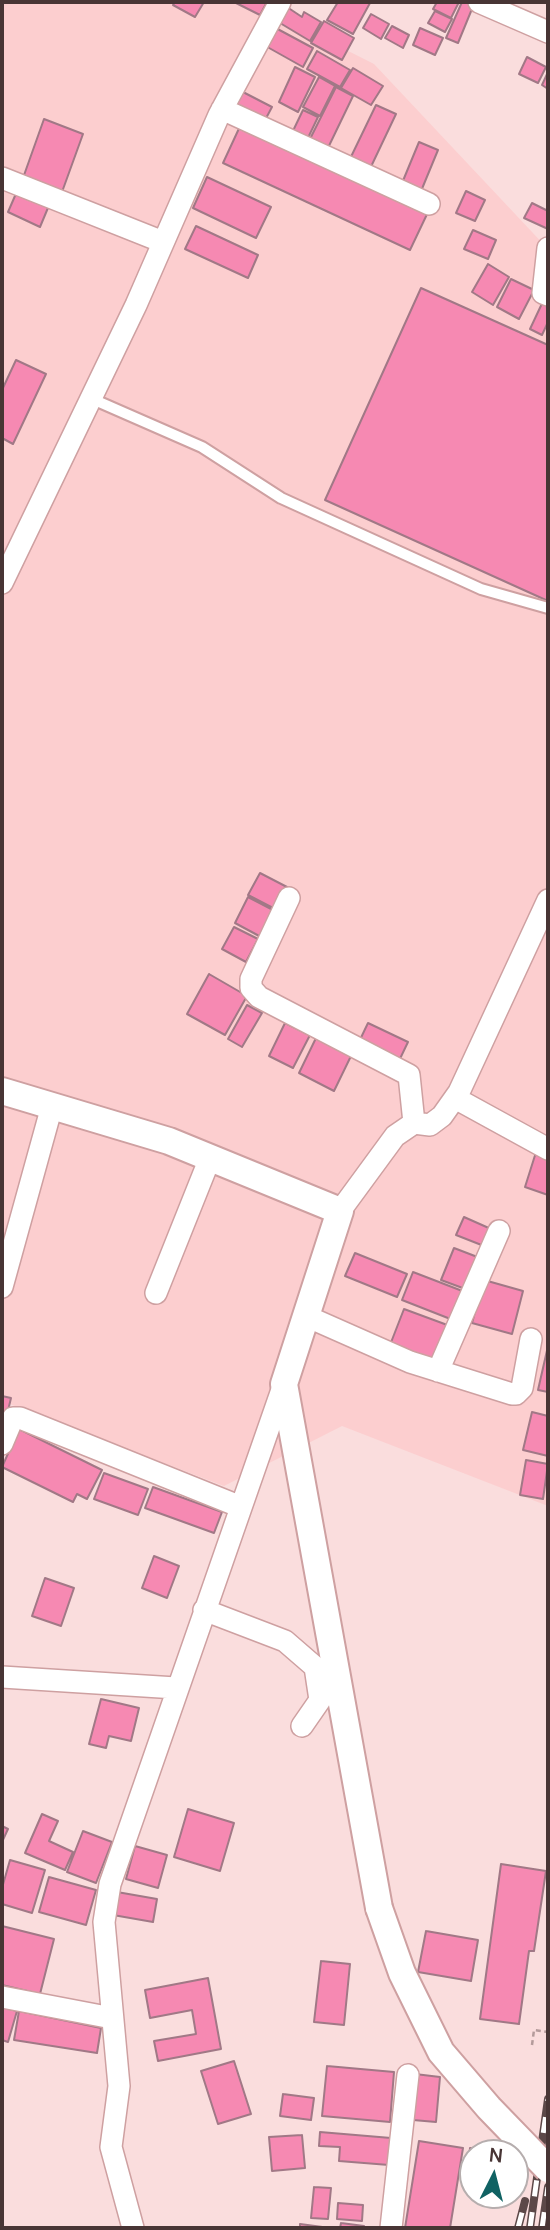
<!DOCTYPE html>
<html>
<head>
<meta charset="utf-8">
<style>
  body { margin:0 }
  #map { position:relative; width:550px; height:2230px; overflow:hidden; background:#fadddd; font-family:Manrope,sans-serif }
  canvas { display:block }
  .frame { position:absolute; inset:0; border:4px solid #483535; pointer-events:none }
  .north { position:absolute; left:459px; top:2139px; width:70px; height:70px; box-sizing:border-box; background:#fff; border:2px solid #b6aeae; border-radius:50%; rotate:6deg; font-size:19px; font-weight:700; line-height:28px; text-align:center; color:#483535 }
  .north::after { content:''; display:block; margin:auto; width:24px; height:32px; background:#106263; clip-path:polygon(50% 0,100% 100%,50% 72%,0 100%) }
</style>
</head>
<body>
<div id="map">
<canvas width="550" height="2230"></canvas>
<div class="frame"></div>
<div class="north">N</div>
</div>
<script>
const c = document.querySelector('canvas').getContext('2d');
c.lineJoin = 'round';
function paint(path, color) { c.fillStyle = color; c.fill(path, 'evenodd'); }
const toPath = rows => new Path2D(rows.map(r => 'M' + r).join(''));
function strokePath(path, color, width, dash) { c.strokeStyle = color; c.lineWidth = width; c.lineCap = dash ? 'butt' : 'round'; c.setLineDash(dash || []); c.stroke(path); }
paint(toPath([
  [2,2,251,2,374,64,548,249,548,1506,342,1426,224,1486,2,1401]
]), '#fccecf');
const building = toPath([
  [175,2,204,2,195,17,173,5,175,2],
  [234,2,267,2,260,15,234,2],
  [338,2,370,3,353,34,327,20,338,2],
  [437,2,459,2,451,18,433,9,437,2],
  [462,2,474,4,458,43,446,38,462,2],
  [284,5,302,17,304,12,321,22,310,41,275,20,284,5],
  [435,11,452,19,445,32,428,23,435,11],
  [371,14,389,24,381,39,363,28,371,14],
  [324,21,354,38,342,60,311,43,324,21],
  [272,26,313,48,303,67,262,44,272,26],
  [392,26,409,35,403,48,385,38,392,26],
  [420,28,443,38,435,55,413,45,420,28],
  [317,51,350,70,340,87,307,69,317,51],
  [527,57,546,67,538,83,519,74,527,57],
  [295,67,315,77,298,112,279,102,295,67],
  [353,68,383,86,371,105,341,88,353,68],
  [548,72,548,89,542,85,548,72],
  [319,77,335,86,320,116,303,107,319,77],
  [336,87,353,96,326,152,308,143,336,87],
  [241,91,272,107,264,122,233,106,241,91],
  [376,105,396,114,368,173,348,163,376,105],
  [303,110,318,117,306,142,291,135,303,110],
  [44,119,83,134,62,192,23,178,44,119],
  [242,122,429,210,410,250,223,163,242,122],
  [419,142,438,150,419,196,400,188,419,142],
  [207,177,271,207,256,238,193,208,207,177],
  [18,189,50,203,40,227,8,212,18,189],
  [466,191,485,200,475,221,456,213,466,191],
  [532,203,548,211,548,229,524,218,532,203],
  [196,226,258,255,248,278,185,249,196,226],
  [473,230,496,240,488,259,464,249,473,230],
  [488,264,509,277,493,305,472,292,488,264],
  [511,279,534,290,519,319,497,307,511,279],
  [421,288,548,345,548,601,325,500,421,288],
  [546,295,548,322,542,335,530,329,546,295],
  [16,360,46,374,13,444,2,438,2,390,16,360],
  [260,873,287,887,275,909,248,895,260,873],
  [248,897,275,911,261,937,235,923,248,897],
  [234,927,258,939,246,962,222,949,234,927],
  [209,974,247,996,225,1035,187,1014,209,974],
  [247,1005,262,1013,242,1047,228,1039,247,1005],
  [285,1023,310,1035,293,1068,269,1056,285,1023],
  [368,1023,408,1042,397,1065,357,1046,368,1023],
  [316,1038,351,1056,334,1091,299,1073,316,1038],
  [537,1149,548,1153,548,1195,525,1187,537,1149],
  [464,1217,491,1229,484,1246,456,1235,464,1217],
  [454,1248,480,1258,468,1290,441,1280,454,1248],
  [355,1253,407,1274,397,1297,345,1276,355,1253],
  [413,1272,465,1292,453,1320,402,1300,413,1272],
  [484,1280,523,1291,512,1334,472,1323,484,1280],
  [404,1309,450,1326,435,1362,390,1345,404,1309],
  [548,1346,548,1392,538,1390,548,1346],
  [2,1396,11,1398,2,1436,2,1396],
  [532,1412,548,1416,548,1456,523,1450,532,1412],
  [19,1429,102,1470,87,1499,77,1494,73,1502,2,1467,19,1429],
  [526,1460,548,1464,543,1499,520,1495,526,1460],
  [104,1473,148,1489,138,1515,94,1499,104,1473],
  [153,1487,222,1512,214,1533,145,1508,153,1487],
  [154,1556,179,1566,167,1598,142,1588,154,1556],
  [45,1578,74,1588,61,1626,32,1616,45,1578],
  [101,1699,139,1708,131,1741,109,1736,106,1748,89,1744,101,1699],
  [188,1809,234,1823,220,1871,174,1857,188,1809],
  [42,1814,58,1821,49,1841,73,1852,65,1870,25,1853,42,1814],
  [2,1826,8,1829,2,1842,2,1826],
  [83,1831,112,1842,96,1883,67,1872,83,1831],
  [135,1846,167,1855,158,1888,126,1879,135,1846],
  [10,1860,45,1870,32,1913,2,1904,2,1888,10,1860],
  [501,1864,546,1871,534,1951,529,1951,519,2024,480,2019,501,1864],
  [49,1877,96,1890,86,1925,39,1912,49,1877],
  [117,1892,157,1899,153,1922,113,1915,117,1892],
  [2,1926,54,1939,40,1994,2,1985,2,1926],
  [426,1931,478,1940,471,1981,418,1972,426,1931],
  [321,1961,350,1964,344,2025,314,2022,321,1961],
  [208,1978,221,2049,158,2061,154,2041,196,2034,192,2010,150,2018,145,1990,208,1978],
  [2,2007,17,2011,8,2042,2,2040,2,2007],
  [19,2011,101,2028,97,2053,14,2040,19,2011],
  [234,2061,251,2114,218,2124,201,2071,234,2061],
  [327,2066,394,2072,390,2122,322,2116,327,2066],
  [415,2074,440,2077,436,2122,413,2120,415,2074],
  [283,2094,314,2098,311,2120,280,2116,283,2094],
  [320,2132,391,2138,389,2165,339,2161,340,2147,319,2146,320,2132],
  [302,2135,305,2168,272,2171,269,2137,302,2135],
  [419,2141,463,2148,450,2228,405,2228,419,2141],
  [470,2148,502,2152,501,2153,473,2153,473,2167,468,2166,470,2148],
  [314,2187,331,2188,328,2219,311,2218,314,2187],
  [338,2203,363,2205,362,2221,337,2219,338,2203],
  [341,2223,364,2226,363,2228,340,2228,341,2223],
  [300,2224,330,2228,300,2228,300,2224]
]);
paint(building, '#f689b2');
strokePath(building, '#a17886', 2);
const service = toPath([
  [90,398,202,447,281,498,481,589,548,608]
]);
const minor = toPath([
  [479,2,548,32],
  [222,109,429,204],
  [2,178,163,242],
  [548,248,543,293,548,295],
  [2,583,136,305,219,115,280,2],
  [289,898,251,979,251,988,259,997,409,1075,414,1123],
  [455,1098,548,1149],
  [340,1211,395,1136,414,1123,430,1125,442,1116,459,1092,548,900],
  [2,1287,52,1106],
  [156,1293,210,1158],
  [306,1316,410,1362,512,1394,516,1394,522,1388,531,1339],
  [438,1371,499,1231],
  [2,1444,13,1418,20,1418,241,1507],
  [204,1610,285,1641,315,1667,320,1700,302,1726],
  [2,1677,176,1688],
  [2,1997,112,2018],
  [133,2228,111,2147,119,2086,104,1922,110,1884,284,1384],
  [391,2228,408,2075]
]);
const tertiary = toPath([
  [2,1091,169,1141,340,1211,284,1384,379,1908]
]);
strokePath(service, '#cea0a1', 14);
strokePath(minor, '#cea0a1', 24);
strokePath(tertiary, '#cea0a1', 30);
strokePath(toPath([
  [532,2045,534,2030,548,2032]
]), '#b49b9b', 2.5, [5, 3.5]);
strokePath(service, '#fff', 10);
strokePath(minor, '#fff', 21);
strokePath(tertiary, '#fff', 26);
const rail = toPath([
  [518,2228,525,2201],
  [530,2228,548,2099],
  [542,2228,548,2187]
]);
strokePath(rail, '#5c4848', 8);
strokePath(rail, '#fff', 5, [16]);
const tertiaryBridge = toPath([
  [379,1908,402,1973,441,2052,489,2108,548,2169]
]);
strokePath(tertiaryBridge, '#cea0a1', 30, []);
strokePath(tertiaryBridge, '#fff', 26);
</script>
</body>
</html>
